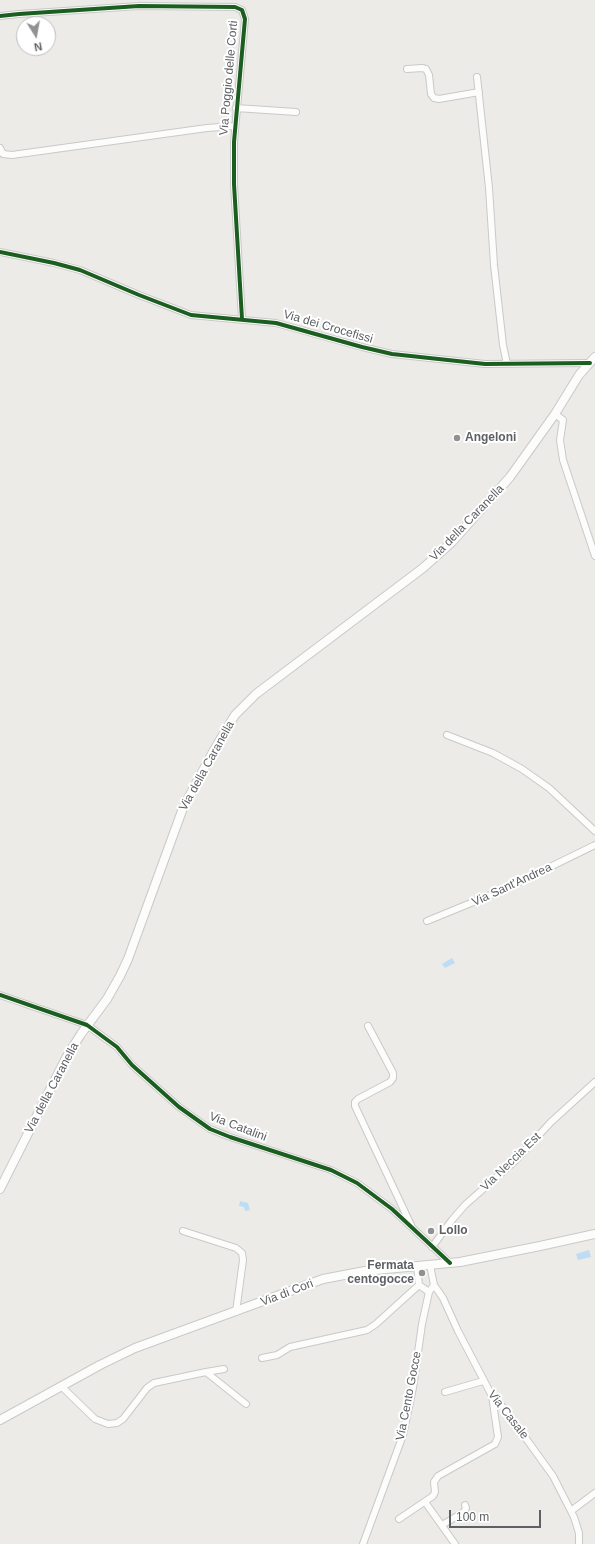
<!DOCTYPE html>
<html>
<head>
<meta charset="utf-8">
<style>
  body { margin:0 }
  #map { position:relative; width:595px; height:1544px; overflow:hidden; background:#ecebe7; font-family:Arial,sans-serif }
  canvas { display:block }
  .north { position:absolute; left:16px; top:16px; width:40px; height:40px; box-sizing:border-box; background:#fff; border:1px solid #bebfc1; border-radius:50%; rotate:169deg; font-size:11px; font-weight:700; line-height:16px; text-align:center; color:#5d6064 }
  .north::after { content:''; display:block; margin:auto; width:14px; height:18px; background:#8f9192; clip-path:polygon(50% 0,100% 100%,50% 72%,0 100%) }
  .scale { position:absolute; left:449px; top:1510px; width:92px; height:18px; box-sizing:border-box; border:2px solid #5d6064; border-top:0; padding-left:5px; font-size:12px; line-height:14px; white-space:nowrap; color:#5d6064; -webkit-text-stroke:3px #fff; paint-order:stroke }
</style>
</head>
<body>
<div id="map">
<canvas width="595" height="1544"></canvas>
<div class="north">N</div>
<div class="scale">100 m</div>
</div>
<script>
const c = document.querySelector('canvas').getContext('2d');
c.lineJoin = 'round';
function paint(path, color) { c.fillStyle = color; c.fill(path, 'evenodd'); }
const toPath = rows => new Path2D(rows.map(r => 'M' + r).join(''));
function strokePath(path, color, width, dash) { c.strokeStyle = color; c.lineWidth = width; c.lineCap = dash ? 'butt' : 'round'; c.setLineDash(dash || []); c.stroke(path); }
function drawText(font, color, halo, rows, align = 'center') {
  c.font = font + ' Arial,sans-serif'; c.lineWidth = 4; c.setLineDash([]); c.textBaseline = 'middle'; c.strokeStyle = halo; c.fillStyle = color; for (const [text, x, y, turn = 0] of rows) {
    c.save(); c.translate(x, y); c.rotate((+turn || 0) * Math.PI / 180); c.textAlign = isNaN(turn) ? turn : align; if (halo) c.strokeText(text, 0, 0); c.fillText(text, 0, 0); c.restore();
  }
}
paint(toPath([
  [452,958,455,963,445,968,442,964],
  [240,1201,248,1203,250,1210,245,1211,244,1207,239,1206],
  [589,1250,591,1257,578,1260,576,1254]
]), '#bedcf3');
const minor = toPath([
  [0,16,19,14,139,6,235,7,242,10,245,19,234,142,234,184,242,319],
  [407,69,422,68,426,69,429,75,431,94,434,98,439,99,479,92],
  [477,77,489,188,494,265,503,345,507,364],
  [236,108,296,112],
  [0,148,3,154,12,155,207,128,234,126],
  [0,252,54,263,80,270,139,295,191,315,276,323,362,347,392,354,485,364,590,363],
  [555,414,563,420,560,440,563,460,595,556],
  [447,735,493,753,522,769,549,788,595,831],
  [427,921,505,889,595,845],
  [0,995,87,1025,117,1047,132,1065,179,1107,210,1129,230,1137,331,1170,357,1183,392,1209,450,1263],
  [368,1026,393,1073,393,1078,390,1082,358,1099,355,1102,355,1106,411,1225],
  [183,1231,236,1248,242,1253,243,1260,236,1312],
  [432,1247,452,1220,465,1205,515,1161,551,1122,595,1082],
  [417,1266,419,1285,429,1292,434,1285,430,1265],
  [434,1285,443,1298,458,1331,492,1396,504,1408,553,1476,574,1517,579,1533,579,1544],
  [262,1358,277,1355,290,1347,367,1330,376,1324,419,1285],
  [206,1372,224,1369],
  [61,1386,95,1419,108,1424,117,1423,123,1419,147,1388,154,1383,206,1372,246,1404],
  [445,1392,483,1381],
  [425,1502,455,1544],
  [571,1511,595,1493],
  [399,1519,433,1496,435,1492,434,1482,438,1476,495,1444,498,1437,492,1396],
  [442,1525,464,1512,466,1508,465,1505],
  [363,1544,403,1435,413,1388,422,1324,429,1292]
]);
const secondary = toPath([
  [0,1189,66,1058,81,1034,107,999,120,976,128,959,183,808,214,750,235,715,256,694,423,568,452,542,510,477,555,414,579,375,595,357],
  [0,1420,100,1365,135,1348,323,1279,365,1271,460,1262,540,1246,595,1234]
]);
strokePath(minor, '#c9c9c9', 8);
strokePath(secondary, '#c9c9c9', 10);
strokePath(minor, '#fcfcfb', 6);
strokePath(secondary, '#fcfcfb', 8);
strokePath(toPath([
  [0,16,19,14,139,6,235,7,242,10,245,19,234,142,234,184,242,319],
  [0,252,54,263,80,270,139,295,191,315,276,323,362,347,392,354,485,364,590,363],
  [0,995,87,1025,117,1047,132,1065,179,1107,210,1129,230,1137,331,1170,357,1183,392,1209,450,1263]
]), '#1b5e20', 4);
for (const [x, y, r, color] of [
  [457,438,4,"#8f9192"],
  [431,1231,4,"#8f9192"],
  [422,1273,4,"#8f9192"]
]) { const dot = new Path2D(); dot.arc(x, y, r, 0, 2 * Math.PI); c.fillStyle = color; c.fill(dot); strokePath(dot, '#fff', 1.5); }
drawText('12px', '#5d6064', '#fff', [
  ["Via Poggio delle Corti",229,78,-85],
  ["Via dei Crocefissi",328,327,16],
  ["Via della Caranella",467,523,-46],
  ["Via della Caranella",207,766,-61],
  ["Via Sant'Andrea",512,885,-25],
  ["Via della Caranella",52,1088,-62],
  ["Via Catalini",238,1127,21],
  ["Via Neccia Est",511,1162,-44],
  ["Via di Cori",287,1293,-21],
  ["Via Cento Gocce",409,1396,-79],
  ["Via Casale",508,1415,52]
]);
drawText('bold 12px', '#5d6064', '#fff', [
  ["Angeloni",465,438],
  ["Lollo",439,1231],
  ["Fermata",414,1266,"right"],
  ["centogocce",414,1280,"right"]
], 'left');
</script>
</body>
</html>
